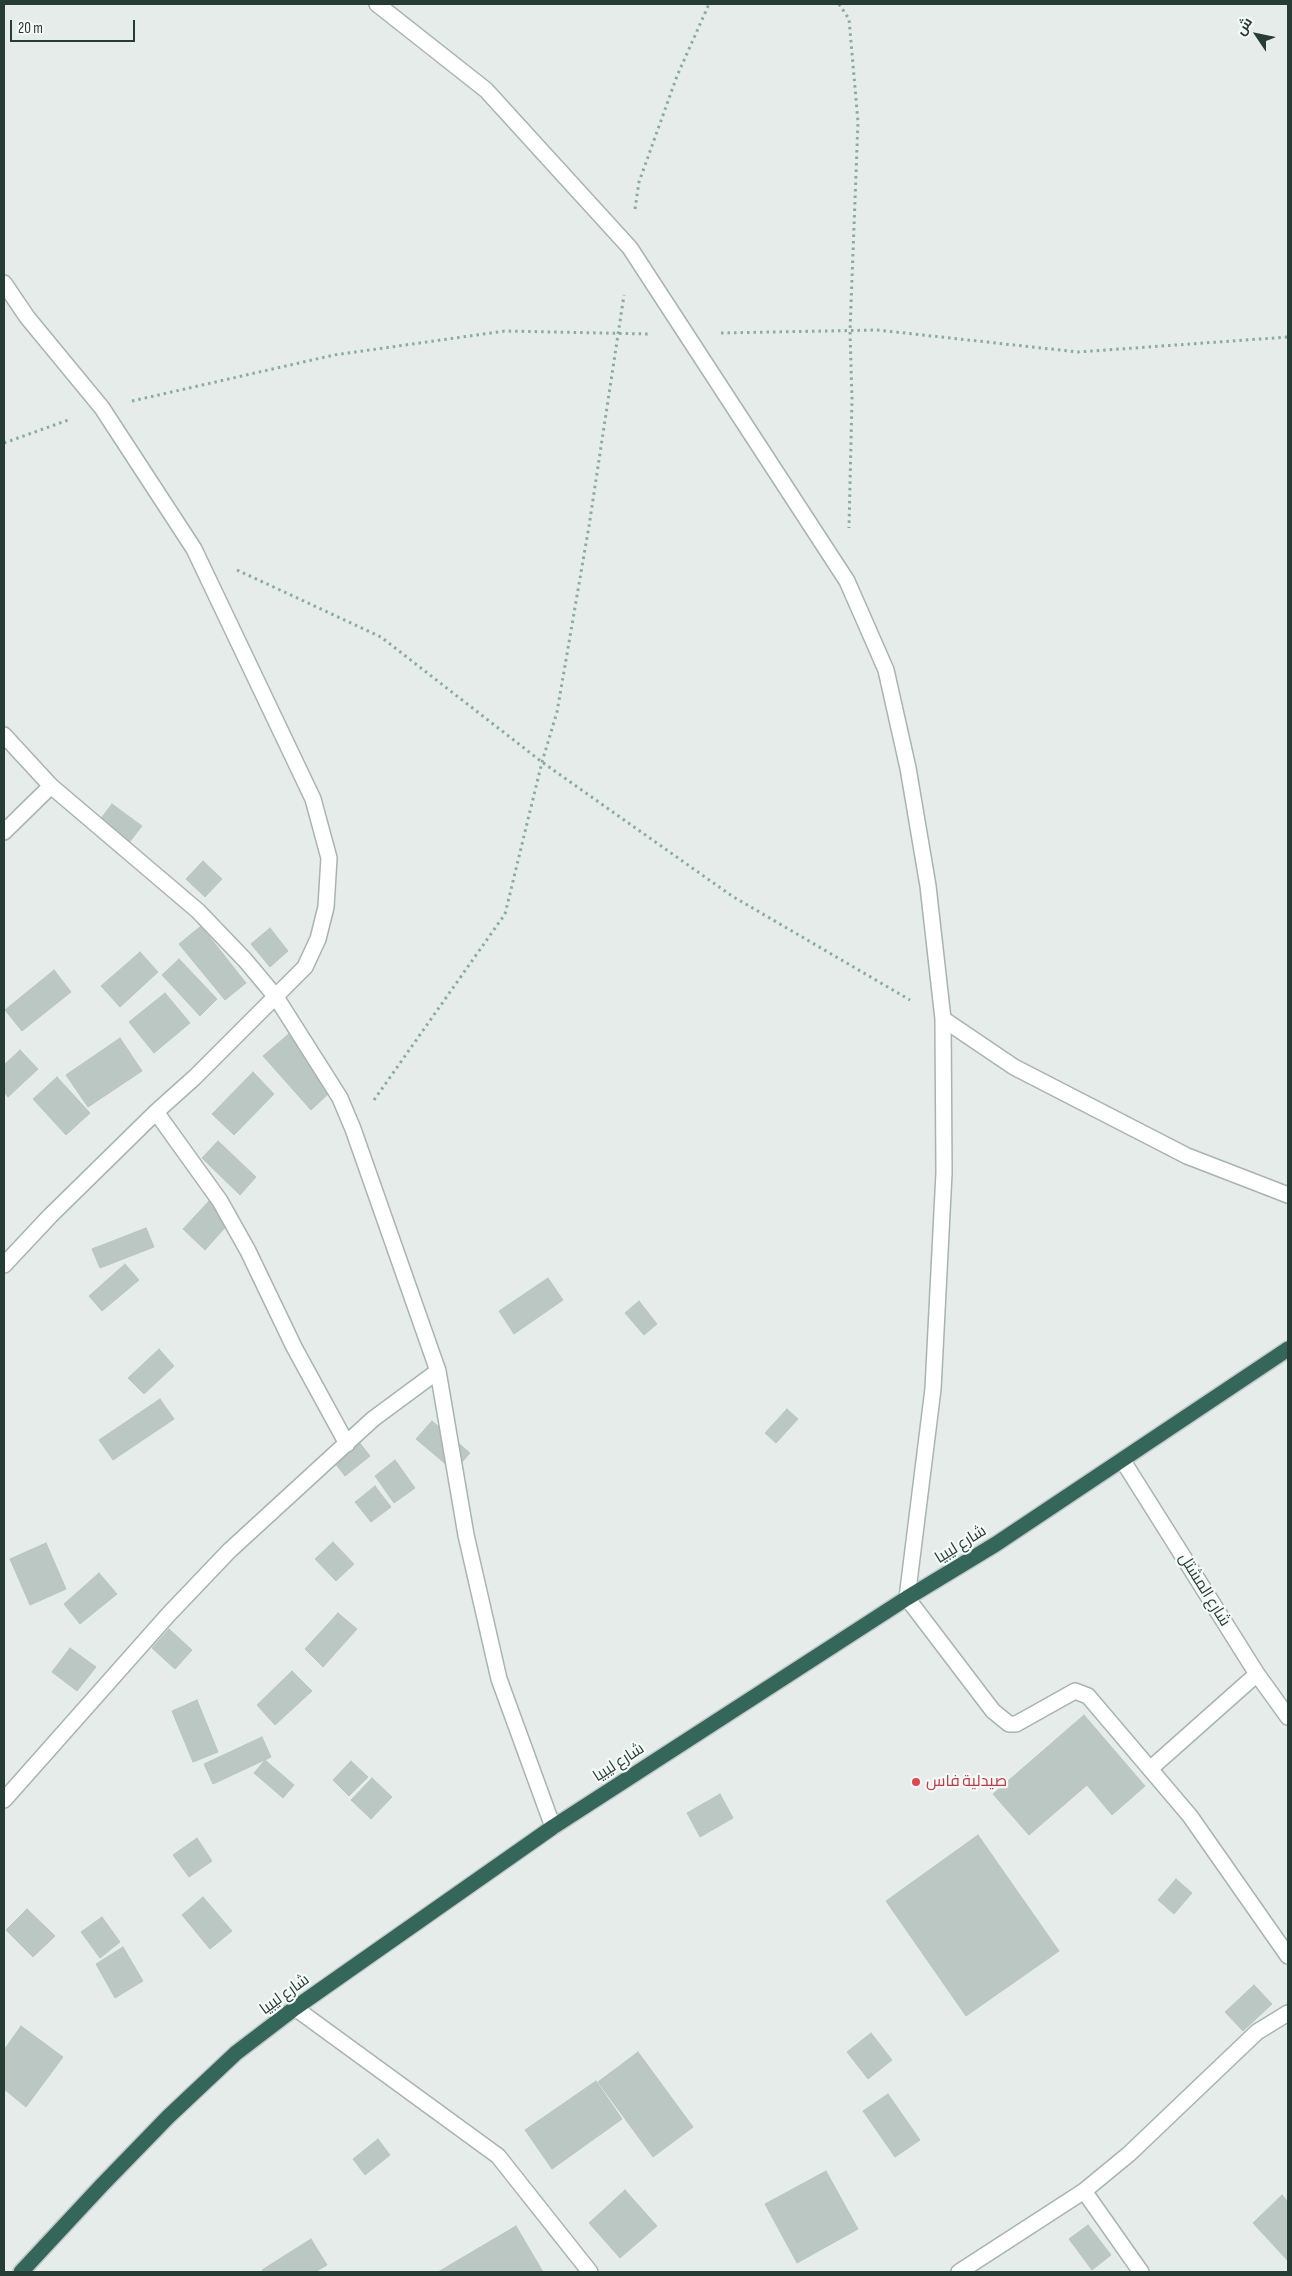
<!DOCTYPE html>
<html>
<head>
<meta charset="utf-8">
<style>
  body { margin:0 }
  #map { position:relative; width:1292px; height:2276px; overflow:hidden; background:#e5ece9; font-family:"Sofia Sans Condensed",Cairo,sans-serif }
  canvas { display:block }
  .frame { position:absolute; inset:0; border:5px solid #263d36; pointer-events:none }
  .north { position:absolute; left:1232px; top:10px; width:50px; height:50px; -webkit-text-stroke:4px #f5f9f7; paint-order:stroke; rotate:304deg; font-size:14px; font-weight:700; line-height:20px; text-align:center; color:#263d36 }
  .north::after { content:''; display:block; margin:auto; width:18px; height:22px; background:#263d36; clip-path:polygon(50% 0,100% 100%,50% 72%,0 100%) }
  .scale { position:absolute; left:10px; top:20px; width:125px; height:22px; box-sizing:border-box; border:2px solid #263d36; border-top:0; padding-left:6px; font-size:15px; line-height:18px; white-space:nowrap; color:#263d36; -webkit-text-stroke:4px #f5f9f7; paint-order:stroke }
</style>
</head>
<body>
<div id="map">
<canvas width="1292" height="2276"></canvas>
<div class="frame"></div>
<div class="north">ش</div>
<div class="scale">20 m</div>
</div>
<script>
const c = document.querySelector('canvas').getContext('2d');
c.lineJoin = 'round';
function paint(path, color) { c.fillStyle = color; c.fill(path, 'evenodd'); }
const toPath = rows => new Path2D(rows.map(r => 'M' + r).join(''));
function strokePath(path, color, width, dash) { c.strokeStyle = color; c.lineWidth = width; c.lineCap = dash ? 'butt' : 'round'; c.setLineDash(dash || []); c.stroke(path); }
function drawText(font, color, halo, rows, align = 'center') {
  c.font = font + ' "Sofia Sans Condensed",Cairo,sans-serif'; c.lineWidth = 4.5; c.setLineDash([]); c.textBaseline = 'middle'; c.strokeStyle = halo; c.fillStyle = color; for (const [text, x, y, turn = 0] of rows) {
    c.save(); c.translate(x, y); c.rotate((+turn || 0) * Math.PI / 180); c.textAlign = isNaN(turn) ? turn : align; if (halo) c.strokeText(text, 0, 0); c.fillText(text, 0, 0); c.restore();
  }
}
const building = toPath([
  [112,804,142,826,121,853,92,830,112,804],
  [203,861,222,879,205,897,186,879,203,861],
  [201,926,246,983,225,1000,179,944,201,926],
  [270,928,288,951,270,967,251,944,270,928],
  [140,952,158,972,120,1007,101,986,140,952],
  [179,959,217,999,200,1016,162,975,179,959],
  [54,970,71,992,22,1031,5,1010,54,970],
  [165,993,190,1023,154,1053,129,1022,165,993],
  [291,1032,339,1084,311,1110,263,1056,291,1032],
  [120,1038,142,1071,88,1107,66,1075,120,1038],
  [20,1050,38,1069,8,1097,4,1092,4,1065,20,1050],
  [253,1072,274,1094,234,1135,212,1114,253,1072],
  [57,1077,90,1113,66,1135,33,1099,57,1077],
  [218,1141,256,1177,240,1195,202,1158,218,1141],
  [209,1201,231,1221,205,1250,183,1229,209,1201],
  [146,1228,154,1247,100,1268,92,1249,146,1228],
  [125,1264,139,1280,102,1311,89,1296,125,1264],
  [548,1278,563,1300,514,1334,499,1311,548,1278],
  [639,1301,657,1324,644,1335,625,1313,639,1301],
  [159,1349,174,1366,144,1394,128,1378,159,1349],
  [160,1399,174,1419,113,1460,99,1440,160,1399],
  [787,1409,798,1419,776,1443,765,1433,787,1409],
  [432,1421,470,1453,454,1471,416,1439,432,1421],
  [356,1438,370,1456,345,1476,331,1458,356,1438],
  [395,1460,415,1488,394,1503,375,1476,395,1460],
  [375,1486,391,1507,371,1522,355,1502,375,1486],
  [333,1542,354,1564,336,1581,315,1559,333,1542],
  [46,1543,66,1589,30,1605,10,1559,46,1543],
  [99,1573,117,1594,80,1624,64,1604,99,1573],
  [338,1613,357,1629,323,1667,305,1649,338,1613],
  [169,1629,192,1650,175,1669,152,1648,169,1629],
  [70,1648,96,1667,77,1691,52,1672,70,1648],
  [292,1671,312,1691,275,1725,257,1705,292,1671],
  [197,1700,218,1752,193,1762,172,1711,197,1700],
  [1084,1715,1145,1786,1112,1815,1087,1785,1029,1835,993,1794,1084,1715],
  [262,1737,271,1757,213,1784,204,1764,262,1737],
  [265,1760,294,1785,283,1798,254,1773,265,1760],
  [351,1761,368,1777,349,1796,333,1780,351,1761],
  [372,1778,392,1797,371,1819,351,1800,372,1778],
  [720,1794,733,1818,700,1837,687,1813,720,1794],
  [978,1835,1059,1951,966,2016,886,1901,978,1835],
  [197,1838,212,1861,189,1877,173,1855,197,1838],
  [1176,1879,1192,1893,1174,1914,1158,1900,1176,1879],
  [203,1897,232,1931,210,1949,182,1915,203,1897],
  [27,1909,55,1936,33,1957,6,1930,27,1909],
  [102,1917,120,1942,100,1958,81,1932,102,1917],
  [123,1947,143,1981,115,1998,96,1964,123,1947],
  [1254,1985,1272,2004,1243,2031,1225,2012,1254,1985],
  [21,2026,63,2057,26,2107,4,2089,4,2050,21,2026],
  [871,2033,892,2060,868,2079,847,2052,871,2033],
  [638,2052,693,2127,653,2157,598,2082,638,2052],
  [596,2081,622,2119,552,2169,525,2130,596,2081],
  [888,2094,920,2140,895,2157,863,2111,888,2094],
  [378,2139,390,2155,365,2175,353,2159,378,2139],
  [826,2171,858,2229,797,2263,765,2204,826,2171],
  [625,2190,657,2226,620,2258,589,2223,625,2190],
  [1282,2195,1288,2202,1288,2261,1253,2223,1282,2195],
  [1088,2225,1111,2255,1092,2270,1069,2239,1088,2225],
  [516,2226,543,2272,438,2272,516,2226],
  [311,2239,327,2265,315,2272,264,2272,262,2270,311,2239]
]);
paint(building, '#bac7c2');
strokePath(building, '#b8c6bf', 1);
const minor = toPath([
  [377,4,486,90,630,248,847,581,886,670,908,768,928,886,943,1019,944,1173,933,1389,907,1598,993,1711,1009,1724,1016,1724,1075,1691,1088,1696,1190,1816,1288,1956],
  [4,283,27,317,102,408,194,549,313,799,329,858,326,907,318,939,305,967,195,1077,156,1112,50,1216,4,1265],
  [4,735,51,786,198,911,245,960,276,997,340,1098,353,1129,438,1371,466,1535,499,1679,553,1827],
  [4,832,51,786],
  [943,1019,1014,1067,1187,1156,1288,1195],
  [156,1112,220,1201,248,1251,294,1347,347,1444],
  [1123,1461,1257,1674,1288,1717],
  [1150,1769,1257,1674],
  [4,1800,168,1615,229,1551,373,1419,438,1371],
  [295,2008,498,2156,590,2272],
  [1084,2191,1141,2272],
  [959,2272,1084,2191,1129,2154,1257,2032,1288,2013]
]);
const highway = toPath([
  [21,2272,102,2185,168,2117,236,2053,295,2008,553,1827,907,1598,996,1544,1288,1349]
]);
strokePath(minor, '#a8b4b0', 18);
strokePath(highway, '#c2c9c7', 18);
strokePath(toPath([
  [839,4,849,19,858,122,850,331,852,399,849,528],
  [635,209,639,182,677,76,709,4],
  [721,333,877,330,1078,352,1288,337],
  [132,401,334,355,505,331,649,334],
  [4,443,71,419],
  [237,570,381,637,542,762,732,896,910,1000],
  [374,1100,505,914,542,762,557,712,589,526,624,295]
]), '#88ada0', 3, [2.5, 4]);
strokePath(minor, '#fff', 15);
strokePath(highway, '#34665a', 15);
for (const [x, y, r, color] of [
  [916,1782,5,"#e0444e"]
]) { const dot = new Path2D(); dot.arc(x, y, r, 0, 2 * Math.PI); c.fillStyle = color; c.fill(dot); strokePath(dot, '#f5f9f7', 2); }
drawText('16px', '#263d36', '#f5f9f7', [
  ["شارع ليبيا",961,1545,-32],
  ["شارع المشتل",1204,1590,58],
  ["شارع ليبيا",619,1763,-33],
  ["شارع ليبيا",285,1995,-36]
]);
drawText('16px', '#be3a42', '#f5f9f7', [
  ["صيدلية فاس",926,1782]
], 'left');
</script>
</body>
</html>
